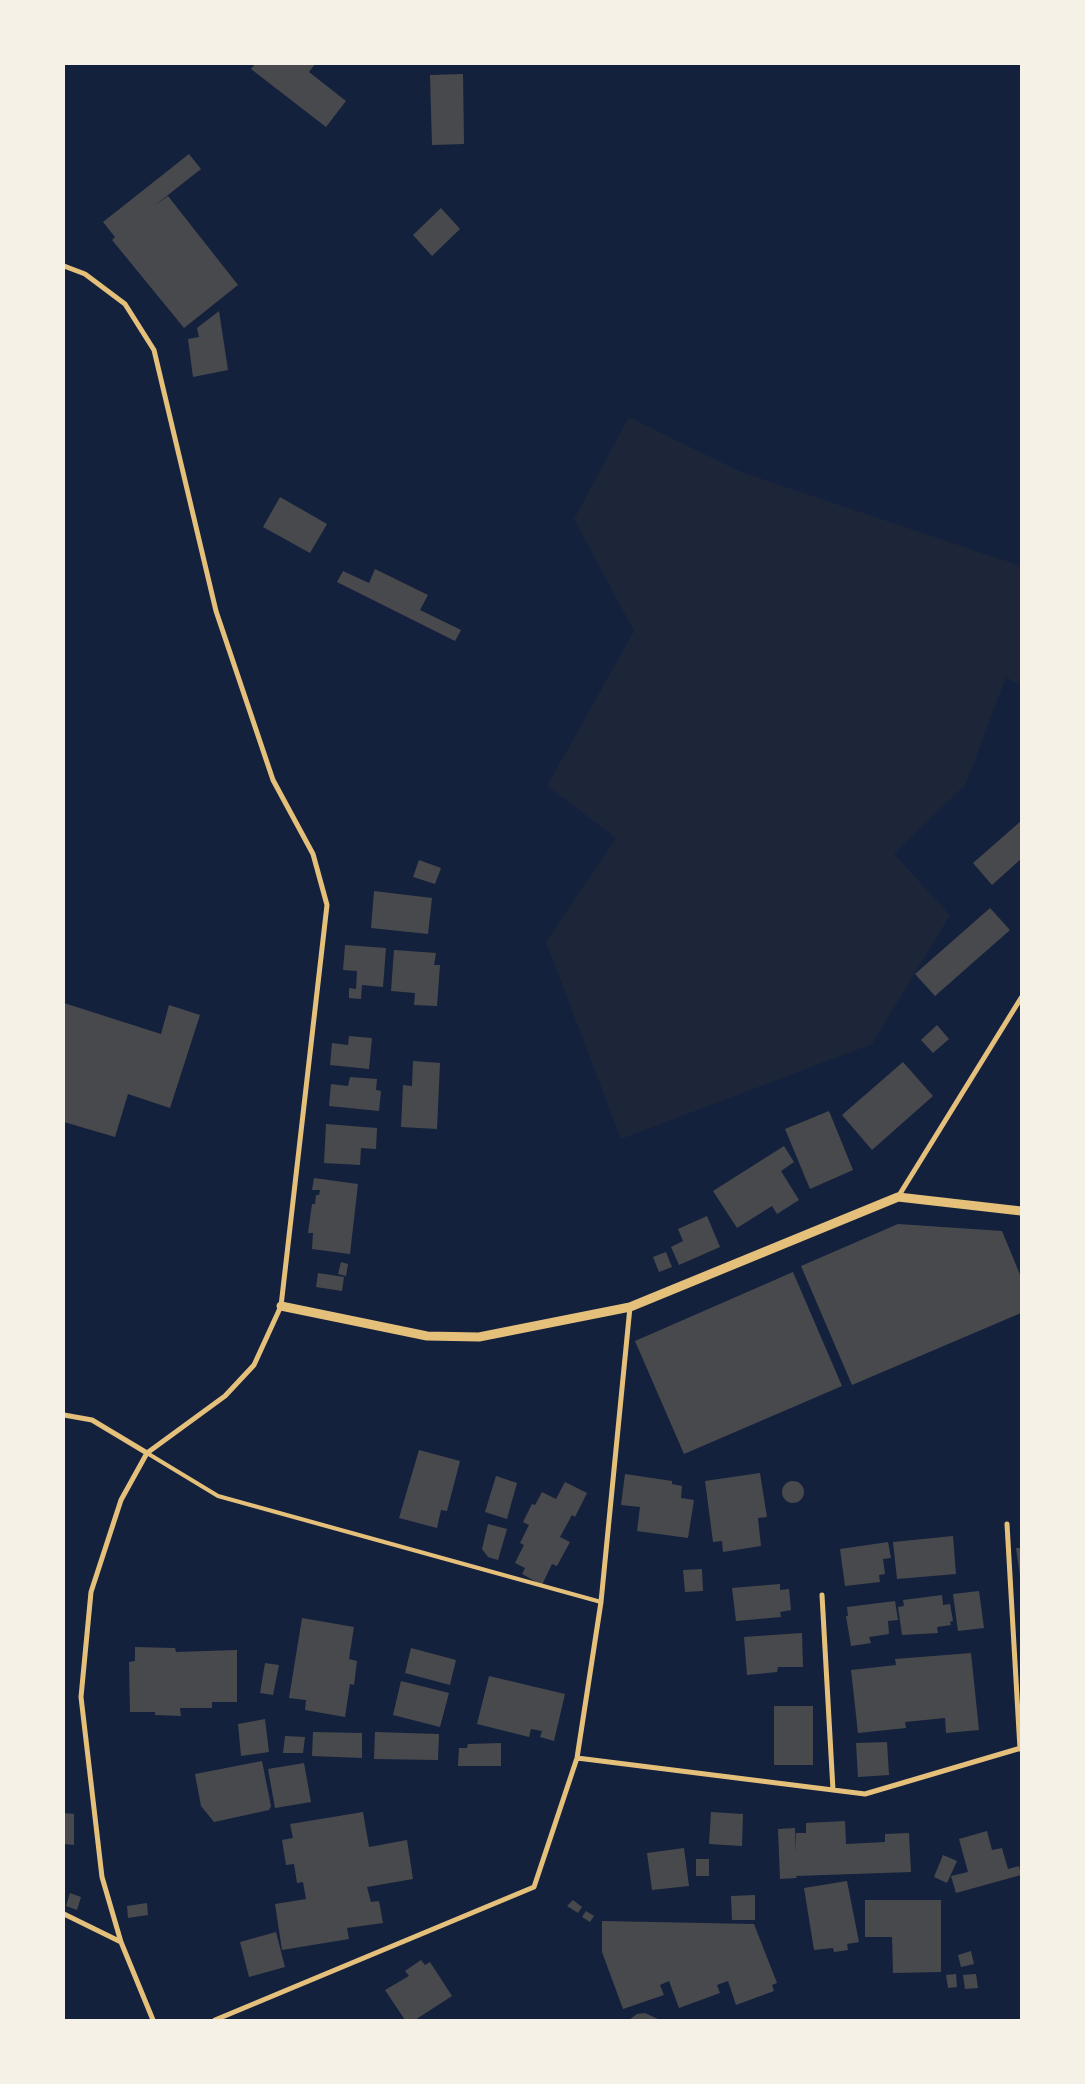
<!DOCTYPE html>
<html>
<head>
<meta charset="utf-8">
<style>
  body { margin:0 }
  #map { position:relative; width:1085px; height:2084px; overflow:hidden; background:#14213d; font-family:Poppins,sans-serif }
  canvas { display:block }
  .frame { position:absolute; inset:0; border:65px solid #f6f1e7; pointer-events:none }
</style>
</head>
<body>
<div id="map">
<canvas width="1085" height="2084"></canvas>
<div class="frame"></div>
</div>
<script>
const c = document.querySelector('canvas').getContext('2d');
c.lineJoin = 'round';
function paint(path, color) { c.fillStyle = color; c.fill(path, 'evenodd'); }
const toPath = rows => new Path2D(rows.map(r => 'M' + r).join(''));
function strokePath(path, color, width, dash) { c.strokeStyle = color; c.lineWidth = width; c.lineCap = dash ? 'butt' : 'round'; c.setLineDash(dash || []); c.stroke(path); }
paint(toPath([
  [629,417,741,472,1021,566,1021,686,1006,677,966,784,894,854,950,915,872,1044,621,1139,546,942,616,838,547,786,634,631,574,519]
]), '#1d2539');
paint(toPath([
  [255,64,315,64,309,72,346,101,326,127,251,69],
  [463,74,464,144,432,145,430,75],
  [189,154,201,169,154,206,168,196,238,285,184,328,112,240,115,237,103,222],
  [441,208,460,229,432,256,413,235],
  [219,311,228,370,193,377,188,339,199,337,197,328],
  [280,497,327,524,310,553,263,527],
  [375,569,428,595,420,610,461,630,455,641,337,582,343,571,369,583],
  [1021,821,1021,859,992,885,973,863],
  [419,860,441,868,435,884,413,877],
  [374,891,432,898,428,934,371,928],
  [990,908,1010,930,935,996,915,974],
  [345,945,386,948,383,987,362,985,361,999,349,998,349,988,356,989,357,971,343,970],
  [394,950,436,953,434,965,440,965,437,1006,414,1005,415,993,391,991],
  [64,1003,161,1034,169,1005,200,1015,170,1108,128,1094,115,1137,64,1122],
  [937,1025,949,1039,933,1053,921,1040],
  [349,1036,372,1038,369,1069,330,1065,332,1043,348,1045],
  [413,1061,440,1063,437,1129,401,1127,403,1085,412,1086],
  [903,1062,933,1096,872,1150,842,1115],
  [350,1077,377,1079,376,1090,381,1091,379,1111,329,1106,331,1084,348,1086],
  [829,1111,853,1170,810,1189,785,1129],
  [326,1124,377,1128,376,1149,361,1148,360,1165,324,1163],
  [784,1146,794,1162,781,1171,799,1200,777,1214,772,1206,737,1228,713,1191],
  [314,1178,358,1184,350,1254,312,1249,313,1233,308,1233,312,1204,315,1204,316,1195,319,1195,320,1190,312,1190],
  [707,1216,720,1247,679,1265,671,1247,683,1241,678,1229],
  [898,1224,1002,1231,1021,1277,1021,1313,852,1385,801,1266],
  [666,1252,672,1267,659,1272,653,1257],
  [341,1262,348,1264,346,1276,338,1274],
  [793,1272,842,1386,684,1454,635,1341],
  [318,1273,344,1277,342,1291,316,1287],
  [419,1450,460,1461,447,1511,441,1510,437,1528,399,1518],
  [760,1473,767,1517,758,1518,761,1546,723,1552,722,1541,713,1542,705,1481],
  [625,1474,672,1481,672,1484,682,1486,681,1498,694,1500,688,1538,637,1531,640,1507,621,1505],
  [496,1476,517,1483,507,1519,485,1512],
  '782 1492a11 11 0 1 1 22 0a11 11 0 1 1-22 0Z',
  [565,1482,587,1493,575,1517,572,1515,560,1537,570,1542,557,1566,552,1564,542,1585,522,1574,525,1568,515,1563,524,1545,520,1543,529,1525,523,1522,532,1504,535,1505,542,1492,556,1499],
  [488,1524,507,1529,498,1560,488,1557,482,1549],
  [953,1536,956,1574,897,1579,893,1542],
  [888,1542,891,1558,883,1559,885,1574,879,1575,880,1582,845,1586,840,1549],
  [1016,1548,1021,1548,1021,1576,1020,1576],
  [702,1569,703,1591,685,1592,683,1570],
  [780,1584,780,1590,789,1589,791,1610,780,1612,781,1617,736,1621,732,1588],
  [979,1591,984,1628,958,1631,953,1594],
  [942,1595,943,1605,950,1604,953,1621,950,1622,951,1625,937,1627,938,1633,902,1635,898,1607,904,1606,903,1600],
  [895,1601,898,1620,888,1621,889,1634,869,1637,871,1643,851,1646,846,1616,848,1616,847,1607],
  [302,1618,354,1627,349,1659,357,1661,354,1685,350,1684,345,1717,305,1710,306,1700,289,1698],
  [802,1633,803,1667,778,1667,777,1672,747,1675,744,1637],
  [135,1647,175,1648,176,1652,237,1650,237,1702,212,1702,212,1708,180,1708,181,1716,155,1715,155,1712,130,1712,129,1662,135,1661],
  [411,1648,456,1660,450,1685,405,1673],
  [971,1653,979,1730,946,1733,945,1718,905,1722,906,1728,858,1733,851,1670,896,1665,895,1659],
  [265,1663,279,1665,273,1695,260,1693],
  [489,1676,565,1694,554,1741,540,1737,542,1731,531,1729,529,1737,477,1724],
  [401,1681,449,1693,440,1727,393,1715],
  [774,1706,813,1706,813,1765,774,1765],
  [265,1719,269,1752,241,1756,238,1724],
  [313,1732,362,1733,362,1758,312,1756],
  [375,1732,439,1734,438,1760,374,1759],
  [285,1736,305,1737,303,1753,283,1753],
  [887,1742,889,1775,858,1777,856,1743],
  [501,1743,501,1766,458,1766,459,1748,467,1748,468,1744],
  [262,1761,271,1806,269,1810,214,1822,201,1806,195,1774],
  [304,1763,311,1802,275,1808,268,1769],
  [363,1812,369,1847,407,1840,413,1879,367,1887,371,1902,379,1901,383,1923,347,1928,349,1939,282,1950,275,1904,306,1899,303,1882,297,1883,294,1864,286,1865,282,1840,293,1838,290,1824],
  [711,1812,743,1814,742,1846,709,1844],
  [64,1813,74,1814,74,1845,64,1844],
  [845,1821,846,1844,885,1842,885,1834,909,1833,911,1872,796,1876,797,1878,780,1879,778,1829,795,1828,796,1854,796,1833,806,1833,806,1823],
  [987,1831,992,1850,1002,1848,1008,1869,1019,1866,1021,1875,956,1893,951,1876,968,1872,959,1839],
  [684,1848,689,1886,652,1890,647,1853],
  [943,1855,957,1861,947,1883,934,1877],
  [696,1859,709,1859,709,1876,696,1876],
  [847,1881,859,1942,847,1944,848,1950,834,1952,833,1948,814,1950,804,1888],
  [70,1893,81,1897,77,1910,66,1906],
  [755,1895,755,1920,732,1920,731,1896],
  [573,1900,582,1907,578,1913,567,1906],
  [865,1900,941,1900,941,1972,893,1973,892,1937,865,1937],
  [147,1903,148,1915,128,1918,127,1906],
  [586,1911,594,1916,590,1922,582,1917],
  [602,1921,754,1924,777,1983,772,1985,774,1991,736,2005,728,1981,717,1985,720,1993,679,2008,669,1981,660,1985,664,1995,623,2009,602,1952],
  [276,1932,285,1967,249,1977,240,1942],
  [971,1951,974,1964,961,1967,958,1955],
  [421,1960,425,1965,430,1962,452,1996,415,2020,405,2020,385,1990,409,1976,405,1971],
  [956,1974,957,1987,948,1988,946,1975],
  [976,1974,978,1988,965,1989,963,1975],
  [645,2013,660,2020,629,2020,637,2014]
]), '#48494c');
strokePath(toPath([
  [147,1453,218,1496,601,1602]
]), '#e5c07b', 4);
strokePath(toPath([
  [64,266,85,274,125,304,154,350,216,611,273,780,313,854,327,905,281,1306,254,1365,225,1396,147,1453,121,1500,91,1592,81,1697,102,1877,121,1942,153,2020],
  [898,1197,1021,998],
  [64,1415,92,1420,147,1453],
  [1007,1524,1020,1749],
  [822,1595,833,1790],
  [577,1758,865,1794,1021,1748],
  [64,1914,121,1942],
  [215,2020,534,1887,577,1758,601,1602,630,1307]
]), '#e5c07b', 5);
strokePath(toPath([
  [281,1306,427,1336,479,1337,630,1307,898,1197,1021,1211]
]), '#e5c07b', 9);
</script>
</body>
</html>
